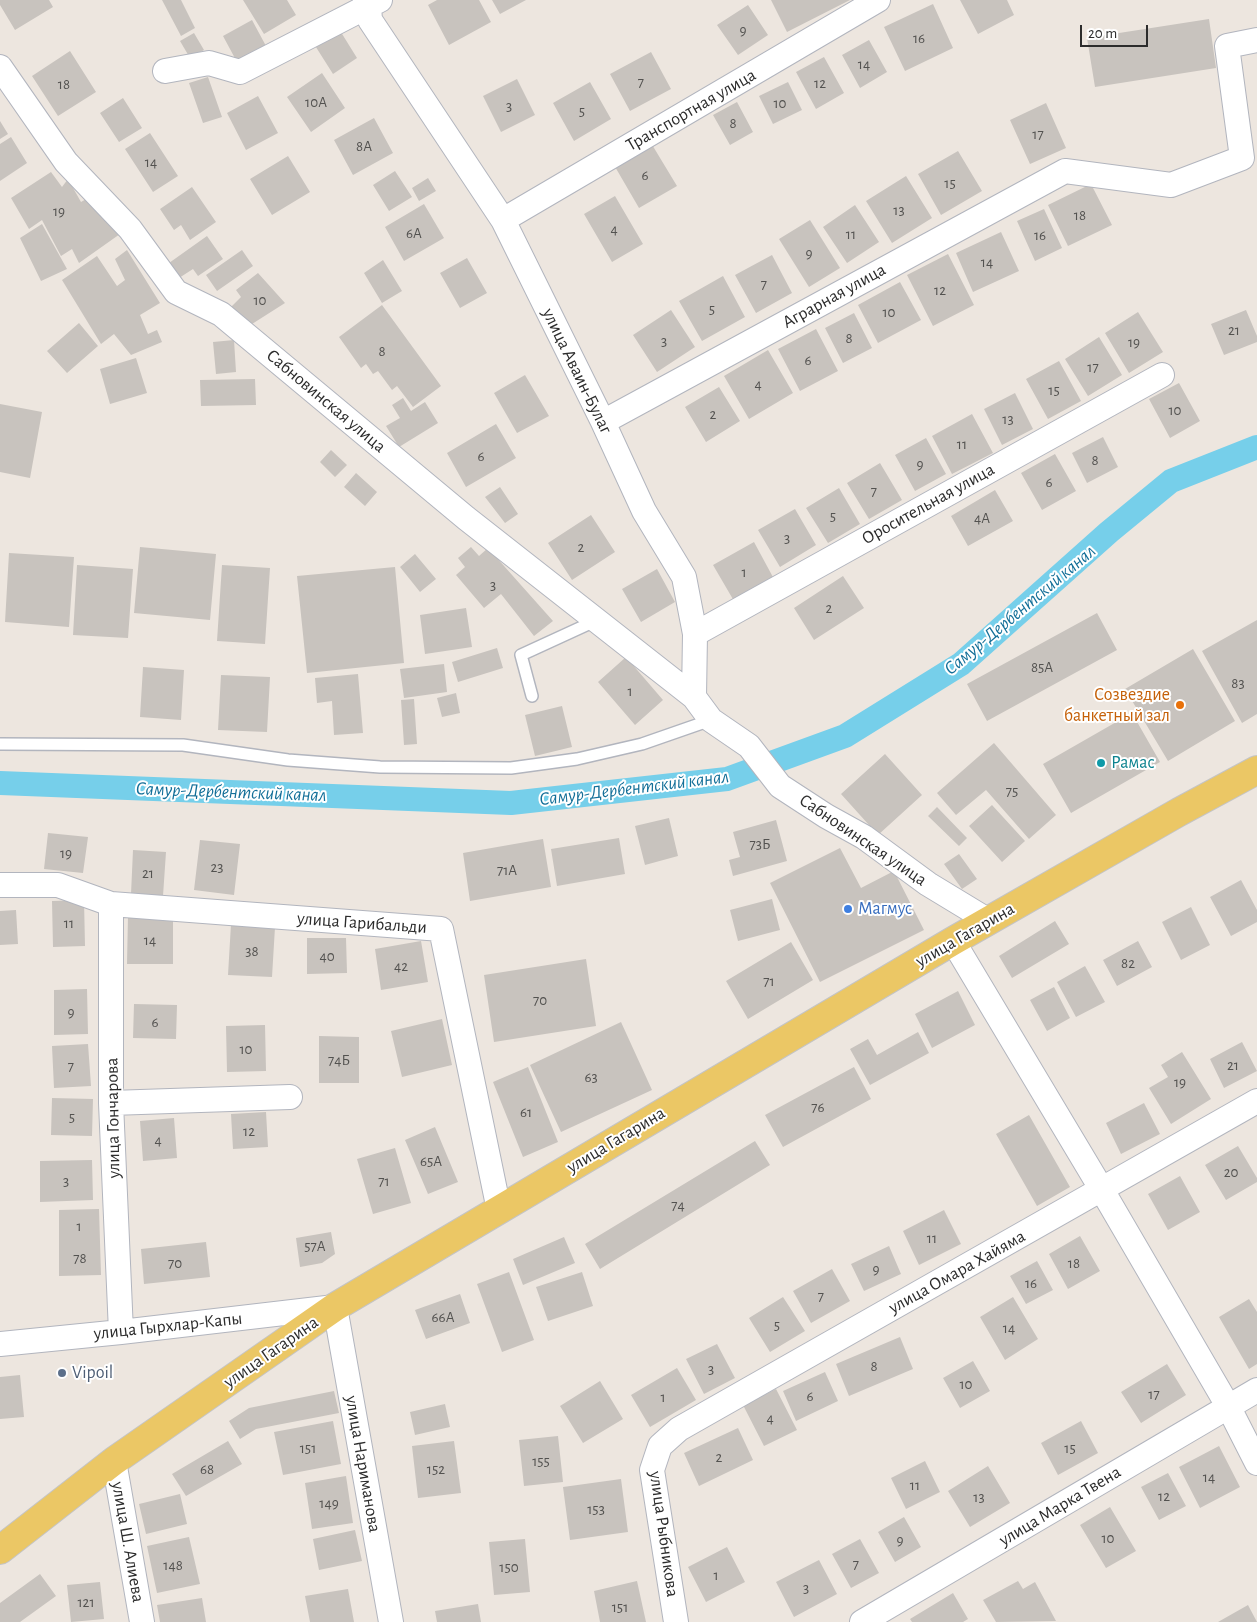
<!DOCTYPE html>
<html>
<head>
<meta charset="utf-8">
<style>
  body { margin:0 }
  #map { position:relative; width:1257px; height:1622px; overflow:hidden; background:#ede6df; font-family:"Alegreya Sans",sans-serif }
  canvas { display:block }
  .scale { position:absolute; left:1080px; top:25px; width:68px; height:22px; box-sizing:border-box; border:2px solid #2c2c2c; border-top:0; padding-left:6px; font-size:15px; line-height:18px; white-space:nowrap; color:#2c2c2c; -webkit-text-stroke:4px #fff; paint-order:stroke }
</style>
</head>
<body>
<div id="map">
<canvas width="1257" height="1622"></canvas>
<div class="scale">20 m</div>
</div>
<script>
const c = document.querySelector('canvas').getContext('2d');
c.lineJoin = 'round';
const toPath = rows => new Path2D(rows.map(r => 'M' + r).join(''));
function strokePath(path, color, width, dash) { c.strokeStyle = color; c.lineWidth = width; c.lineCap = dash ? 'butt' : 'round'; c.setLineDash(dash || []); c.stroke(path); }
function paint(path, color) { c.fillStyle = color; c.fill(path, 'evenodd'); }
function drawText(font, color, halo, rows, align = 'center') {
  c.font = font + ' "Alegreya Sans",sans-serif'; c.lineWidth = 4; c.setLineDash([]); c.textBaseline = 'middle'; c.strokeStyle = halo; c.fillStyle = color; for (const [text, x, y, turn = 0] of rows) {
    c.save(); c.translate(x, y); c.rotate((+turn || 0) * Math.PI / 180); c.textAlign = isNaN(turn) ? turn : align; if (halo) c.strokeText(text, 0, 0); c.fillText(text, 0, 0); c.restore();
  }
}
strokePath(toPath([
  [0,783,511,803,727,779,845,736,961,664,1109,532,1171,481,1257,447]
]), '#76cfea', 24);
paint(toPath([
  [0,0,49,0,53,7,15,30,0,5],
  [162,0,181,0,195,28,181,36],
  [243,0,287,0,296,15,264,34],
  [437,0,479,0,491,22,449,45,428,5],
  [492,0,526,0,500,14],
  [771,0,850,0,787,32],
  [960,0,1007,0,1014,15,978,34],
  [933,4,953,48,905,71,884,27],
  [748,5,768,35,738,55,717,25],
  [1209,19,1216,68,1095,87,1087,38],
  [252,20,266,46,237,62,223,36],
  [339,29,357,58,333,74,314,44],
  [194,33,204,50,190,58,180,41],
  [869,40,887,72,860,88,842,55],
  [70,51,96,92,58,116,32,76],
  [651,52,671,89,630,111,610,74],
  [824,57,844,93,816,109,796,72],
  [322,73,345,108,311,132,287,97],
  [208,77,222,117,203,123,189,83],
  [517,79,535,115,501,132,483,96],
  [590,82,611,119,574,141,553,103],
  [788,82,802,110,773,124,759,96],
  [258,96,278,133,246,150,227,113],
  [123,98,142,128,119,142,100,113],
  [737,102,753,132,730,145,713,115],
  [1046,103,1066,148,1030,164,1010,120],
  [374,118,393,153,353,175,334,140],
  [0,121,8,134,0,139],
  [150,133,178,176,153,192,125,149],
  [11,137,27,163,0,181,0,144],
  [651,143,677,186,639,208,614,165],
  [958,151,982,191,941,215,918,174],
  [288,156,310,192,272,215,250,179],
  [395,171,412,197,389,211,373,185],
  [51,172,62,187,68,179,81,202,88,198,120,234,79,263,72,249,61,256,42,220,29,229,11,198],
  [906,176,932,218,892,243,866,201],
  [428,178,436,191,419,201,412,188],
  [1091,184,1112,225,1068,246,1048,205],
  [192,187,216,222,190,240,181,225,174,230,160,209],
  [615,196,643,244,612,262,584,214],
  [424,204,444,238,404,261,385,227],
  [855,205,879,242,847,263,823,227],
  [1044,209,1062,248,1035,261,1017,221],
  [810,220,840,268,809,287,779,239],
  [42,224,67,269,41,281,20,238],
  [1001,232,1019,271,973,292,956,253],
  [207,236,223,259,198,276,193,269,179,278,169,263],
  [127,250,160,303,140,315,148,334,157,330,162,342,131,355,114,334,101,344,62,280,97,256,117,286,125,280,115,259],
  [242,250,253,266,217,291,206,275],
  [948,254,974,305,933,326,907,275],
  [772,255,792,293,756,313,735,275],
  [467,258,487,293,460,308,440,273],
  [383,260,402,291,382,303,364,273],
  [258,273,285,303,252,324,228,310,241,297,236,290],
  [723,276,745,317,702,341,679,301],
  [900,282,921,320,878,343,858,305],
  [382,305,441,386,413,407,397,386,392,390,378,371,373,374,366,364,361,368,339,337],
  [671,310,695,347,657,372,633,335],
  [1246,310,1257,336,1257,342,1224,355,1211,324],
  [1138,312,1163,352,1129,373,1105,333],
  [854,313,872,348,843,363,825,328],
  [79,323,98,346,67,373,47,351],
  [816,329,838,371,800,391,778,349],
  [1099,337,1122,375,1088,396,1065,359],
  [234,340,236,372,216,374,213,342],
  [768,350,793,393,749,419,724,376],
  [136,358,147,393,110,404,100,369],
  [1059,361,1081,401,1048,419,1026,379],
  [525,375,549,416,517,433,494,393],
  [255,379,256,405,201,406,200,380],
  [1179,383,1200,421,1170,438,1149,399],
  [719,387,740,421,706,442,685,407],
  [1015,393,1033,429,1002,445,984,409],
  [403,398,411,411,425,402,438,423,399,447,386,426,400,418,392,405],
  [0,404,42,412,30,478,0,472],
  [972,414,993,453,952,474,932,436],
  [496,424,516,458,466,487,447,453],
  [1103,437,1118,467,1087,483,1072,453],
  [926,438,946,474,915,491,895,455],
  [331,450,347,465,335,477,320,462],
  [1055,454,1076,491,1042,510,1021,473],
  [880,463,902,500,869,519,847,483],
  [356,473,377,492,365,506,344,487],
  [500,487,518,514,505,523,485,497],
  [839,488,860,524,828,543,806,508],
  [995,490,1013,521,968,546,951,516],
  [795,509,816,545,780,567,758,530],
  [591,515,615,552,572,580,548,543],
  [754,542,774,579,734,601,713,565],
  [140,547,216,554,210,620,134,613],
  [471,547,479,556,488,548,553,621,534,636,501,594,484,608,456,575,465,567,458,558],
  [9,553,74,557,69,627,5,622],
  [415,554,436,579,420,592,400,567],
  [77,565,133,569,128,638,73,635],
  [222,565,270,568,265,644,217,641],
  [395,567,404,663,307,673,297,576],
  [657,569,675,602,641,622,622,589],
  [843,576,864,608,814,640,794,608],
  [466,608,472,647,425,654,420,615],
  [1097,613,1117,650,987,721,967,684],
  [1257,620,1257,714,1242,723,1202,651],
  [497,648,503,668,458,682,452,662],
  [1193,649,1235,721,1168,761,1125,689],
  [626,657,663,700,635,725,598,682],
  [444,664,447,692,404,698,400,669],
  [143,667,184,670,181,720,140,717],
  [358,674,363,733,334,735,332,701,317,703,315,678],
  [221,675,270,677,267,732,218,730],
  [456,693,460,713,442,717,437,698],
  [414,699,417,744,404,745,401,700],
  [562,706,572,747,535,756,525,715],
  [1132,713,1160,762,1071,813,1043,764],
  [994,743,1056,815,1029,839,986,790,956,815,937,793],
  [885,754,922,795,878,835,841,794],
  [992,805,1025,841,1002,862,969,826],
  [937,807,967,838,959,846,928,816],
  [669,818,678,856,645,865,635,826],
  [776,820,787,861,733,876,729,860,740,857,733,832],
  [48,833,88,837,83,873,44,869],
  [619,838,625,874,557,886,551,849],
  [543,839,551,887,470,901,463,853],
  [200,840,240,844,234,895,194,890],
  [840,848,861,888,894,871,924,930,820,982,770,883],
  [133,850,166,852,163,896,131,894],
  [959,854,977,879,962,889,944,864],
  [1241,880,1257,910,1257,922,1231,936,1210,897],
  [772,899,780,930,738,941,730,910],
  [84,900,85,946,53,947,52,901],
  [1191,907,1210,945,1181,960,1162,922],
  [16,910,18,944,0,945,0,911],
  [128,916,173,917,173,964,127,964],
  [1055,921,1069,944,1012,978,999,956],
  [231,924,275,927,272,977,228,975],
  [307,938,346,938,347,973,307,974],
  [421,941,428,982,381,990,375,949],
  [1138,941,1152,967,1117,986,1103,960],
  [791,942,813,980,748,1019,726,981],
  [586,959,596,1026,494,1042,484,975],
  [1085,966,1105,1002,1076,1017,1057,982],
  [1054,987,1070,1018,1047,1031,1030,1000],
  [87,989,88,1034,54,1035,54,990],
  [958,991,975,1025,932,1048,915,1014],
  [134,1004,177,1005,176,1039,133,1038],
  [442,1019,452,1065,402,1077,391,1031],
  [621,1022,652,1090,561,1132,530,1065],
  [265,1025,266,1071,227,1072,226,1026],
  [918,1032,929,1053,870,1085,850,1049,868,1039,877,1055],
  [319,1036,359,1037,359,1083,319,1083],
  [1242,1042,1257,1071,1224,1088,1210,1059],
  [88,1044,91,1086,54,1088,52,1046],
  [1182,1052,1211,1099,1171,1124,1149,1088,1168,1077,1161,1065],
  [528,1067,558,1142,523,1157,493,1082],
  [854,1067,871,1099,783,1147,765,1115],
  [52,1098,93,1099,92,1136,51,1135],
  [1144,1103,1160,1134,1121,1154,1106,1123],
  [266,1112,268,1147,233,1149,231,1114],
  [1029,1115,1070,1187,1037,1206,996,1134],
  [174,1118,177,1158,143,1161,140,1121],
  [435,1127,458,1182,428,1194,405,1140],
  [755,1141,770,1165,600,1269,585,1244],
  [1238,1146,1257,1178,1257,1182,1226,1200,1205,1165],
  [395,1148,411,1203,373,1214,357,1159],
  [92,1160,93,1200,40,1202,40,1161],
  [1180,1176,1200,1212,1168,1230,1148,1194],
  [99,1209,101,1275,59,1276,59,1210],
  [944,1210,961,1244,919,1265,903,1231],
  [331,1232,335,1254,322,1263,300,1267,296,1238],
  [1080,1236,1100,1271,1068,1289,1049,1254],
  [564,1237,575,1263,523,1285,513,1259],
  [206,1242,210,1277,144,1284,141,1249],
  [889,1246,901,1274,864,1291,851,1264],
  [1037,1261,1053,1290,1026,1304,1010,1276],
  [832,1269,850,1301,811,1323,793,1291],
  [509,1272,534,1340,502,1352,477,1284],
  [582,1272,593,1306,548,1321,536,1287],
  [460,1294,470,1323,426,1339,415,1310],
  [783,1297,805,1331,770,1352,749,1318],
  [1013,1297,1038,1339,1005,1360,980,1317],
  [1249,1299,1257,1312,1257,1364,1249,1369,1219,1317],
  [900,1337,913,1369,849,1396,836,1364],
  [717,1344,735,1378,704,1394,686,1359],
  [973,1361,990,1391,960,1408,943,1378],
  [1167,1364,1186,1395,1141,1423,1121,1392],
  [677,1368,696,1400,650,1427,631,1395],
  [825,1372,838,1401,796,1421,783,1391],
  [20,1375,24,1417,0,1419,0,1377],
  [600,1381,623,1419,583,1443,560,1406],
  [776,1389,797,1430,764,1446,743,1405],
  [334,1391,339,1413,256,1429,240,1439,229,1421,249,1408],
  [445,1404,450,1427,415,1435,410,1412],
  [333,1421,341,1464,283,1475,274,1432],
  [1081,1421,1098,1453,1058,1475,1041,1443],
  [738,1428,753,1460,699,1486,684,1453],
  [558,1436,563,1482,524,1486,519,1440],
  [228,1441,242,1464,186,1496,172,1474],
  [454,1441,461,1493,418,1498,412,1446],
  [1219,1446,1240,1487,1200,1508,1179,1467],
  [925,1461,940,1492,906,1509,891,1478],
  [988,1466,1010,1503,970,1527,948,1491],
  [1168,1473,1186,1506,1159,1520,1141,1487],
  [346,1476,353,1523,312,1529,305,1483],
  [621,1479,628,1532,570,1540,563,1487],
  [180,1494,187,1524,146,1534,139,1504],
  [1110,1507,1136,1551,1106,1568,1080,1525],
  [904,1517,921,1547,895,1562,878,1532],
  [355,1530,362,1561,319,1570,313,1539],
  [189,1537,200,1584,157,1593,147,1546],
  [525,1539,530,1592,494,1595,489,1542],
  [860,1539,879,1573,851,1588,832,1554],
  [727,1547,745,1582,706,1602,688,1567],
  [819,1560,837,1594,794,1617,776,1582],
  [40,1574,56,1596,20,1622,0,1622,0,1603],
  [637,1581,646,1622,600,1622,594,1591],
  [1018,1581,1023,1589,1035,1582,1056,1621,996,1622,983,1600],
  [100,1582,104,1619,71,1622,67,1585],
  [348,1589,354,1622,310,1622,305,1596],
  [953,1593,968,1619,963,1622,912,1622,910,1619],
  [202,1598,206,1622,160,1622,157,1605],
  [478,1604,481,1622,437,1622,435,1611],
  [1248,1605,1257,1622,1218,1622]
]), '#c8c3be');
const service = toPath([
  [532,696,521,655,595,621],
  [0,744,183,745,288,760,380,767,511,768,577,759,642,744,711,720]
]);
const minor = toPath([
  [365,0,369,6,370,20,503,220,603,422,644,511,684,577,695,634,694,697,711,720,749,746,780,786,826,816,864,837,928,884,989,921],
  [0,67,66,162,130,229,176,292,221,314,466,518,694,697],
  [165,71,209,63,240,72,380,0],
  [503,220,878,0],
  [603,422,1065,171,1171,185,1242,158,1227,46,1257,40],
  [695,634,1162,375],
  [0,885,58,885,111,904,441,929,499,1210],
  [111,904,111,1103,121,1332],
  [953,941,1102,1190,1228,1406,1257,1463],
  [111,1103,290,1097],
  [0,1344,121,1332,335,1307,391,1622],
  [114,1461,142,1622],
  [676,1622,652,1470,660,1446,679,1429,1257,1101],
  [862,1622,1257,1390]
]);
const primary = toPath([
  [0,1550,114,1461,335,1307,953,941,1179,812,1257,770]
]);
strokePath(service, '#b2b5be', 14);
strokePath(minor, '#b2b5be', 26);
strokePath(primary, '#c4c4c4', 30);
strokePath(service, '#fff', 11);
strokePath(minor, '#fff', 24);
strokePath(primary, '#ebc765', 28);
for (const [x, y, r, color] of [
  [1180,705,5,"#e8710a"],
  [1101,763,5,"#0f9aa8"],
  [848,909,5,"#3f7fe0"],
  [62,1373,5,"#5c6f8a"]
]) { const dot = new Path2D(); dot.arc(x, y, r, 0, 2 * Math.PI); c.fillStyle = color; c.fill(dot); strokePath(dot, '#fff', 2); }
drawText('15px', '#535250', null, [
  ["9",743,30],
  ["16",919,38],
  ["14",864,64],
  ["7",641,82],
  ["12",820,83],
  ["18",64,84],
  ["10А",316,102],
  ["10",780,103],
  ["3",509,106],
  ["5",582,111],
  ["8",733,123],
  ["17",1038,134],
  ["8А",364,146],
  ["14",151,162],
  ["6",645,175],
  ["15",950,183],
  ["13",899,210],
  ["19",59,211],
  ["18",1080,215],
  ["4",614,229],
  ["6А",414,233],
  ["11",851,234],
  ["16",1040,235],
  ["9",809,253],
  ["14",987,262],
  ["7",764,284],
  ["12",940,290],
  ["10",260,300],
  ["5",712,309],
  ["10",889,312],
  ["21",1234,330],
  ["8",849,338],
  ["3",664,341],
  ["19",1134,342],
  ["8",382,351],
  ["6",808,360],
  ["17",1093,367],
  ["4",758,384],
  ["15",1054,390],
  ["10",1175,410],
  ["2",713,414],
  ["13",1008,419],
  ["11",962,444],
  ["6",481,456],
  ["8",1095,460],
  ["9",920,464],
  ["6",1049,482],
  ["7",874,491],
  ["5",833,516],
  ["4А",982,518],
  ["3",787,538],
  ["2",581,547],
  ["1",744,572],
  ["3",493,585],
  ["2",829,608],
  ["85А",1042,667],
  ["83",1238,683],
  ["1",630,691],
  ["75",1012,791],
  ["73Б",760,844],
  ["19",66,853],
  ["23",217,867],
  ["71А",507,870],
  ["21",148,873],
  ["11",69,923],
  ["14",150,940],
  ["38",252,951],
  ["40",327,956],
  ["82",1128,963],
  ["42",401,966],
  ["71",769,981],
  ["70",540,1000],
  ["9",71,1012],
  ["6",155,1022],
  ["10",246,1049],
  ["74Б",339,1060],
  ["21",1233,1065],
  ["7",71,1066],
  ["63",591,1077],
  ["19",1180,1082],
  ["76",818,1107],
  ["61",526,1112],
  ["5",72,1117],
  ["12",249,1131],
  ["4",158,1140],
  ["65А",431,1161],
  ["20",1231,1172],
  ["3",66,1181],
  ["71",384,1181],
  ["74",678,1205],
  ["1",79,1226],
  ["11",932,1238],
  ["57А",315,1246],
  ["78",80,1258],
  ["70",175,1263],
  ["18",1074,1263],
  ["9",876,1269],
  ["16",1031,1283],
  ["7",821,1296],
  ["66А",443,1317],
  ["5",777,1325],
  ["14",1009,1328],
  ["8",874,1366],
  ["3",711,1369],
  ["10",966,1384],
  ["17",1154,1394],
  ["6",810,1396],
  ["1",663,1397],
  ["4",770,1418],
  ["151",308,1448],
  ["15",1070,1448],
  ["2",719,1457],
  ["155",541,1461],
  ["68",207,1469],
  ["152",436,1469],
  ["14",1209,1477],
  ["11",915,1485],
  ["12",1164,1496],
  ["13",979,1497],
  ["149",329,1503],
  ["153",596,1509],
  ["10",1108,1538],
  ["9",900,1540],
  ["7",856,1564],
  ["148",173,1565],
  ["150",509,1567],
  ["1",716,1575],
  ["3",806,1588],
  ["121",86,1602],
  ["151",620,1607]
]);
drawText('18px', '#2c2c2c', '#fff', [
  ["Транспортная улица",691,110,-30],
  ["Аграрная улица",834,296,-29],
  ["улица Аваин-Булаг",577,371,64],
  ["Сабновинская улица",326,401,40],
  ["Оросительная улица",928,504,-29],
  ["Сабновинская улица",863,840,34],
  ["улица Гарибальди",362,923,4],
  ["улица Гагарина",965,935,-30],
  ["улица Гончарова",113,1118,-91],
  ["улица Гагарина",616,1140,-31],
  ["улица Омара Хайяма",957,1272,-29],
  ["улица Гырхлар-Капы",168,1326,-6],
  ["улица Гагарина",271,1352,-35],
  ["улица Нариманова",363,1464,80],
  ["улица Марка Твена",1060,1506,-31],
  ["улица Рыбникова",664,1534,82],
  ["улица Ш. Алиева",128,1542,80]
]);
drawText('18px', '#c56008', '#fff', [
  ["Созвездие",1170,695],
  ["банкетный зал",1170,716]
], 'right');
drawText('18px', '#0d838f', '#fff', [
  ["Рамас",1111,763]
], 'left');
drawText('18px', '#366cbe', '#fff', [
  ["Магмус",858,909]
], 'left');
drawText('18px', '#4e5e75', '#fff', [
  ["Vipoil",72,1373]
], 'left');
drawText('italic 19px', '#136f98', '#fff', [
  ["Самур-Дербентский канал",1020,610,-40],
  ["Самур-Дербентский канал",634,788,-7],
  ["Самур-Дербентский канал",231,792,2]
]);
</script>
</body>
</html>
